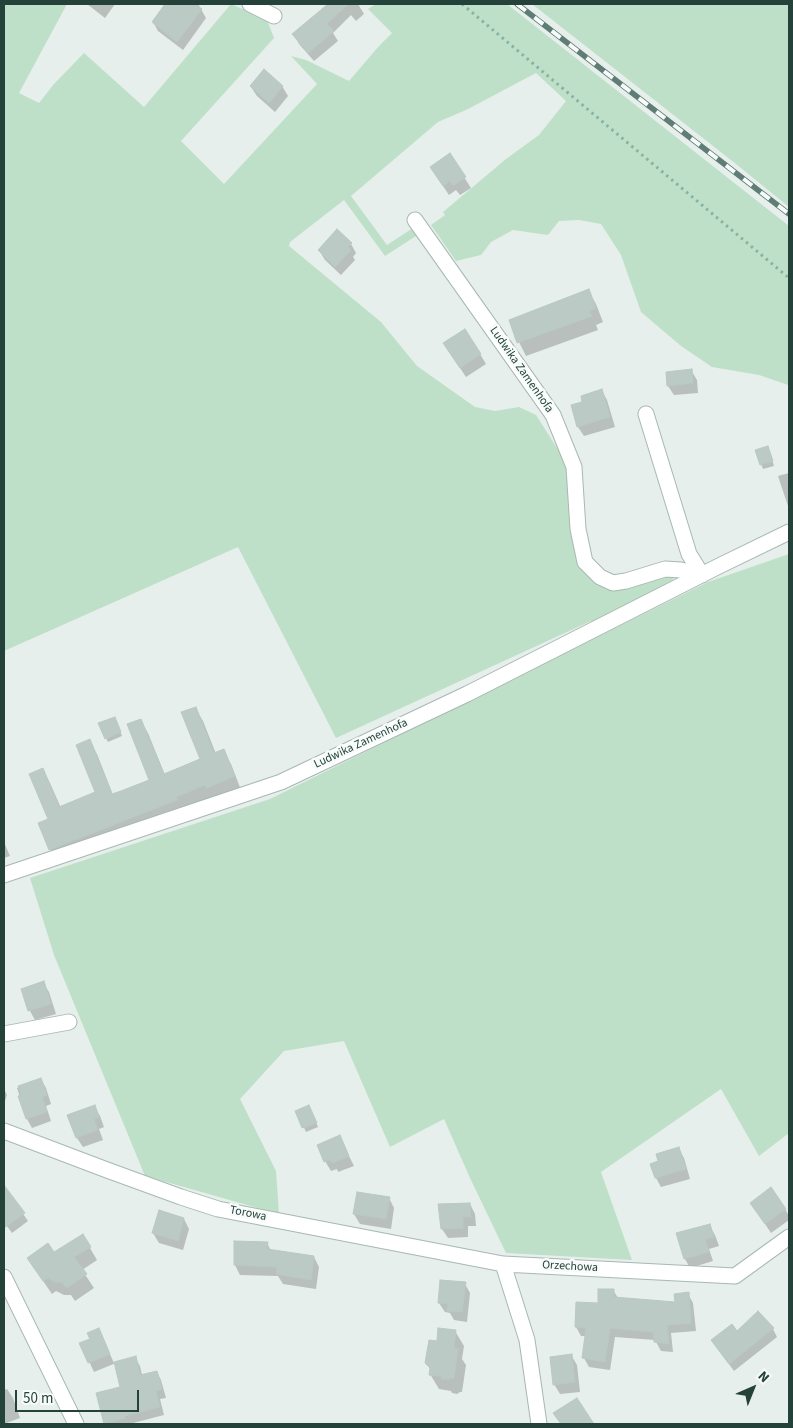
<!DOCTYPE html>
<html>
<head>
<meta charset="utf-8">
<style>
  body { margin:0 }
  #map { position:relative; width:793px; height:1428px; overflow:hidden; background:#e6efeb; font-family:"Source Sans 3",sans-serif }
  canvas { display:block }
  .frame { position:absolute; inset:0; border:5px solid #24423a; pointer-events:none }
  .north { position:absolute; left:728px; top:1363px; width:50px; height:50px; -webkit-text-stroke:4px #f7fbf9; paint-order:stroke; rotate:44deg; font-size:14px; font-weight:700; line-height:20px; text-align:center; color:#24423a }
  .north::after { content:''; display:block; margin:auto; width:18px; height:22px; background:#24423a; clip-path:polygon(50% 0,100% 100%,50% 72%,0 100%) }
  .scale { position:absolute; left:15px; top:1390px; width:124px; height:22px; box-sizing:border-box; border:2px solid #24423a; border-top:0; padding-left:6px; font-size:15px; line-height:18px; white-space:nowrap; color:#24423a; -webkit-text-stroke:4px #f7fbf9; paint-order:stroke }
</style>
</head>
<body>
<div id="map">
<canvas width="793" height="1428"></canvas>
<div class="frame"></div>
<div class="north">N</div>
<div class="scale">50 m</div>
</div>
<script>
const c = document.querySelector('canvas').getContext('2d');
c.lineJoin = 'round';
function paint(path, color) { c.fillStyle = color; c.fill(path, 'evenodd'); }
const toPath = rows => new Path2D(rows.map(r => 'M' + r).join(''));
function strokePath(path, color, width, dash) { c.strokeStyle = color; c.lineWidth = width; c.lineCap = dash ? 'butt' : 'round'; c.setLineDash(dash || []); c.stroke(path); }
function drawText(font, color, halo, rows, align = 'center') {
  c.font = font + ' "Source Sans 3",sans-serif'; c.lineWidth = 5; c.setLineDash([]); c.textBaseline = 'middle'; c.strokeStyle = halo; c.fillStyle = color; for (const [text, x, y, turn = 0] of rows) {
    c.save(); c.translate(x, y); c.rotate((+turn || 0) * Math.PI / 180); c.textAlign = isNaN(turn) ? turn : align; if (halo) c.strokeText(text, 0, 0); c.fillText(text, 0, 0); c.restore();
  }
}
paint(toPath([
  [4,4,67,4,19,93,39,103,54,84,84,53,144,107,231,4,267,20,274,38,181,141,224,184,317,84,291,56,306,60,349,81,379,46,392,33,368,9,376,4,507,4,789,226,789,387,788,385,759,375,712,367,681,346,641,312,621,255,601,224,579,220,559,221,548,235,513,230,491,242,481,255,456,261,431,225,445,215,443,212,506,159,539,135,566,101,536,73,468,109,438,122,351,196,387,245,413,228,419,234,385,256,344,200,290,242,289,246,381,322,417,366,475,407,495,411,519,407,536,415,571,470,578,561,598,585,651,581,676,575,668,586,593,626,591,621,336,738,238,547,4,651],
  [532,4,789,4,789,207,736,164],
  [789,554,789,1133,759,1156,721,1089,601,1172,632,1260,506,1253,470,1178,444,1119,390,1147,344,1041,284,1051,240,1099,276,1171,279,1214,145,1176,54,955,30,878,270,799,708,582]
]), '#bfe0c8');
paint(toPath([
  [87,4,115,4,105,18],
  [167,4,198,4,206,18,183,50,158,31,153,22],
  [326,4,358,4,364,14,356,21,351,15,333,33,338,41,314,61,299,44,294,34,328,6],
  [282,86,288,96,275,112,257,96,251,87],
  [450,155,471,188,460,195,456,190,449,195,437,177],
  [351,244,356,253,353,257,355,260,341,275,325,260,319,250],
  [588,290,596,304,603,322,596,325,598,330,526,356,519,342,510,320],
  [450,353,480,354,486,364,466,377],
  [691,370,697,380,698,393,674,395,668,386],
  [602,391,607,400,615,427,584,436,578,427,573,406,584,403],
  [756,451,770,452,774,466,763,469],
  [789,473,789,509,778,476],
  [195,708,203,721,216,754,223,751,231,764,241,790,58,862,50,849,50,820,43,770,50,783,61,808,96,793,89,741,97,754,113,795,151,780,140,720,148,733,165,775,202,760],
  [117,722,122,736,108,742,106,738],
  [4,842,10,856,4,858],
  [43,983,49,992,56,1014,35,1020,30,1011,23,990],
  [41,1079,46,1088,51,1104,46,1106,51,1121,32,1128,27,1119,17,1088],
  [4,1089,7,1095,4,1104],
  [94,1106,100,1116,104,1127,99,1129,103,1140,83,1147,77,1138,69,1116],
  [311,1111,318,1127,306,1132,297,1112],
  [339,1136,354,1166,338,1172,337,1169,331,1171,325,1161],
  [678,1148,684,1158,690,1179,661,1187,656,1178,660,1162],
  [4,1187,28,1221,12,1233,4,1222],
  [389,1198,394,1208,391,1229,360,1224,354,1214],
  [751,1203,785,1209,789,1216,789,1220,771,1233],
  [470,1204,475,1214,476,1226,468,1226,468,1237,448,1238,442,1229],
  [184,1219,189,1229,183,1250,159,1243,153,1233],
  [709,1225,715,1235,719,1246,709,1249,713,1261,690,1268,685,1259],
  [83,1236,97,1260,82,1270,94,1288,75,1301,71,1295,64,1295,56,1291,52,1294,28,1259,54,1253],
  [235,1242,267,1243,271,1251,314,1257,319,1267,316,1289,283,1284,278,1276,240,1275,235,1265],
  [465,1284,470,1293,467,1322,454,1320,450,1313,445,1312,439,1303],
  [613,1290,618,1298,676,1303,688,1294,693,1303,696,1331,671,1333,673,1352,661,1351,655,1340,615,1337,610,1370,589,1367,584,1358,587,1336,581,1336,576,1327],
  [758,1313,773,1329,777,1337,734,1371,712,1341,737,1332],
  [99,1330,114,1363,135,1358,140,1366,142,1375,157,1372,161,1380,166,1398,160,1399,164,1415,129,1424,105,1424,121,1388,116,1363,94,1372,81,1344,91,1340],
  [455,1331,464,1346,462,1359,466,1365,462,1392,460,1392,457,1394,452,1393,451,1391,439,1389,430,1374,431,1369,427,1363],
  [571,1355,577,1365,580,1392,560,1394,554,1384],
  [7,1389,13,1398,20,1418,4,1424,4,1390]
]), '#0003');
const building = toPath([
  [165,4,195,4,202,9,177,42,152,22,165,4],
  [328,4,348,4,327,24,334,31,308,53,292,34,328,4],
  [264,69,283,86,269,103,250,86,264,69],
  [450,153,466,177,453,186,450,181,443,186,430,167,450,153],
  [337,229,352,243,348,247,351,250,335,267,318,250,337,229],
  [589,289,596,308,589,311,592,316,517,343,509,320,589,289],
  [465,329,481,354,460,368,443,343,465,329],
  [692,369,693,383,667,386,666,372,692,369],
  [602,389,610,417,577,427,571,405,582,402,581,396,602,389],
  [768,446,773,461,760,465,755,450,768,446],
  [196,707,214,753,224,749,235,776,207,788,205,785,176,797,177,800,49,850,38,823,48,819,29,774,43,768,59,807,95,792,76,745,90,739,112,794,121,791,149,780,127,724,141,719,164,774,200,759,181,712,196,707],
  [115,717,121,732,105,739,98,723,115,717],
  [44,981,51,1004,28,1011,21,989,44,981],
  [41,1078,47,1095,42,1097,47,1112,26,1119,18,1096,21,1095,18,1086,41,1078],
  [95,1105,99,1117,94,1119,98,1130,76,1138,67,1115,95,1105],
  [309,1105,317,1123,302,1128,295,1111,309,1105],
  [340,1135,349,1156,332,1163,330,1160,324,1162,317,1145,340,1135],
  [679,1147,686,1169,655,1178,650,1164,658,1161,656,1154,679,1147],
  [4,1185,25,1213,4,1228,4,1185],
  [771,1187,786,1209,765,1224,750,1203,771,1187],
  [357,1192,390,1197,386,1219,353,1214,357,1192],
  [470,1203,471,1217,463,1217,463,1228,441,1229,438,1204,470,1203],
  [159,1210,184,1218,178,1241,152,1233,159,1210],
  [710,1224,714,1237,705,1239,709,1252,684,1259,676,1233,710,1224],
  [83,1234,91,1247,74,1257,87,1274,67,1288,62,1282,55,1282,48,1278,43,1281,27,1258,48,1243,54,1252,83,1234],
  [234,1241,268,1242,267,1249,314,1256,311,1280,276,1274,277,1267,234,1265,234,1241],
  [440,1280,466,1282,462,1312,447,1311,448,1304,438,1303,440,1280],
  [598,1289,614,1289,614,1297,675,1302,674,1294,689,1292,691,1323,667,1325,669,1344,654,1342,653,1332,610,1328,605,1362,582,1358,586,1328,575,1327,576,1302,598,1303,598,1289],
  [758,1311,774,1328,729,1364,711,1340,732,1324,737,1331,758,1311],
  [99,1328,110,1354,88,1363,79,1343,90,1339,87,1333,99,1328],
  [438,1328,456,1330,454,1349,458,1349,454,1378,451,1378,449,1379,442,1379,441,1376,429,1375,430,1368,425,1363,429,1340,437,1341,438,1328],
  [572,1354,575,1382,553,1385,550,1357,572,1354],
  [136,1356,140,1375,157,1371,162,1389,156,1391,160,1407,125,1416,125,1418,104,1424,96,1393,120,1387,114,1362,136,1356],
  [577,1398,594,1424,561,1424,553,1413,577,1398]
]);
paint(building, '#bbcac4');
strokePath(building, '#b8c9c2', 1);
const street = toPath([
  [250,4,274,16],
  [415,220,553,415,574,467,578,529,585,562,600,577,613,583,626,581,665,569,681,570,702,575],
  [646,414,689,554,702,575],
  [4,875,281,782,467,694,719,566,789,532],
  [4,1034,69,1022],
  [4,1131,107,1170,181,1197,218,1209,503,1264,735,1276,789,1237],
  [503,1264,527,1340,539,1424],
  [4,1277,76,1424]
]);
strokePath(street, '#a8b8b2', 17);
strokePath(toPath([
  [462,4,789,278]
]), '#86b3a5', 3, [2.5, 4]);
strokePath(street, '#fff', 15);
const rail = toPath([
  [517,4,789,214]
]);
strokePath(rail, '#5f7d75', 5.5);
strokePath(rail, '#f7fbf9', 4, [11]);
drawText('12px', '#24423a', '#f7fbf9', [
  ["Ludwika Zamenhofa",521,370,55],
  ["Ludwika Zamenhofa",361,744,-25],
  ["Torowa",248,1214,11],
  ["Orzechowa",570,1267,3]
]);
</script>
</body>
</html>
